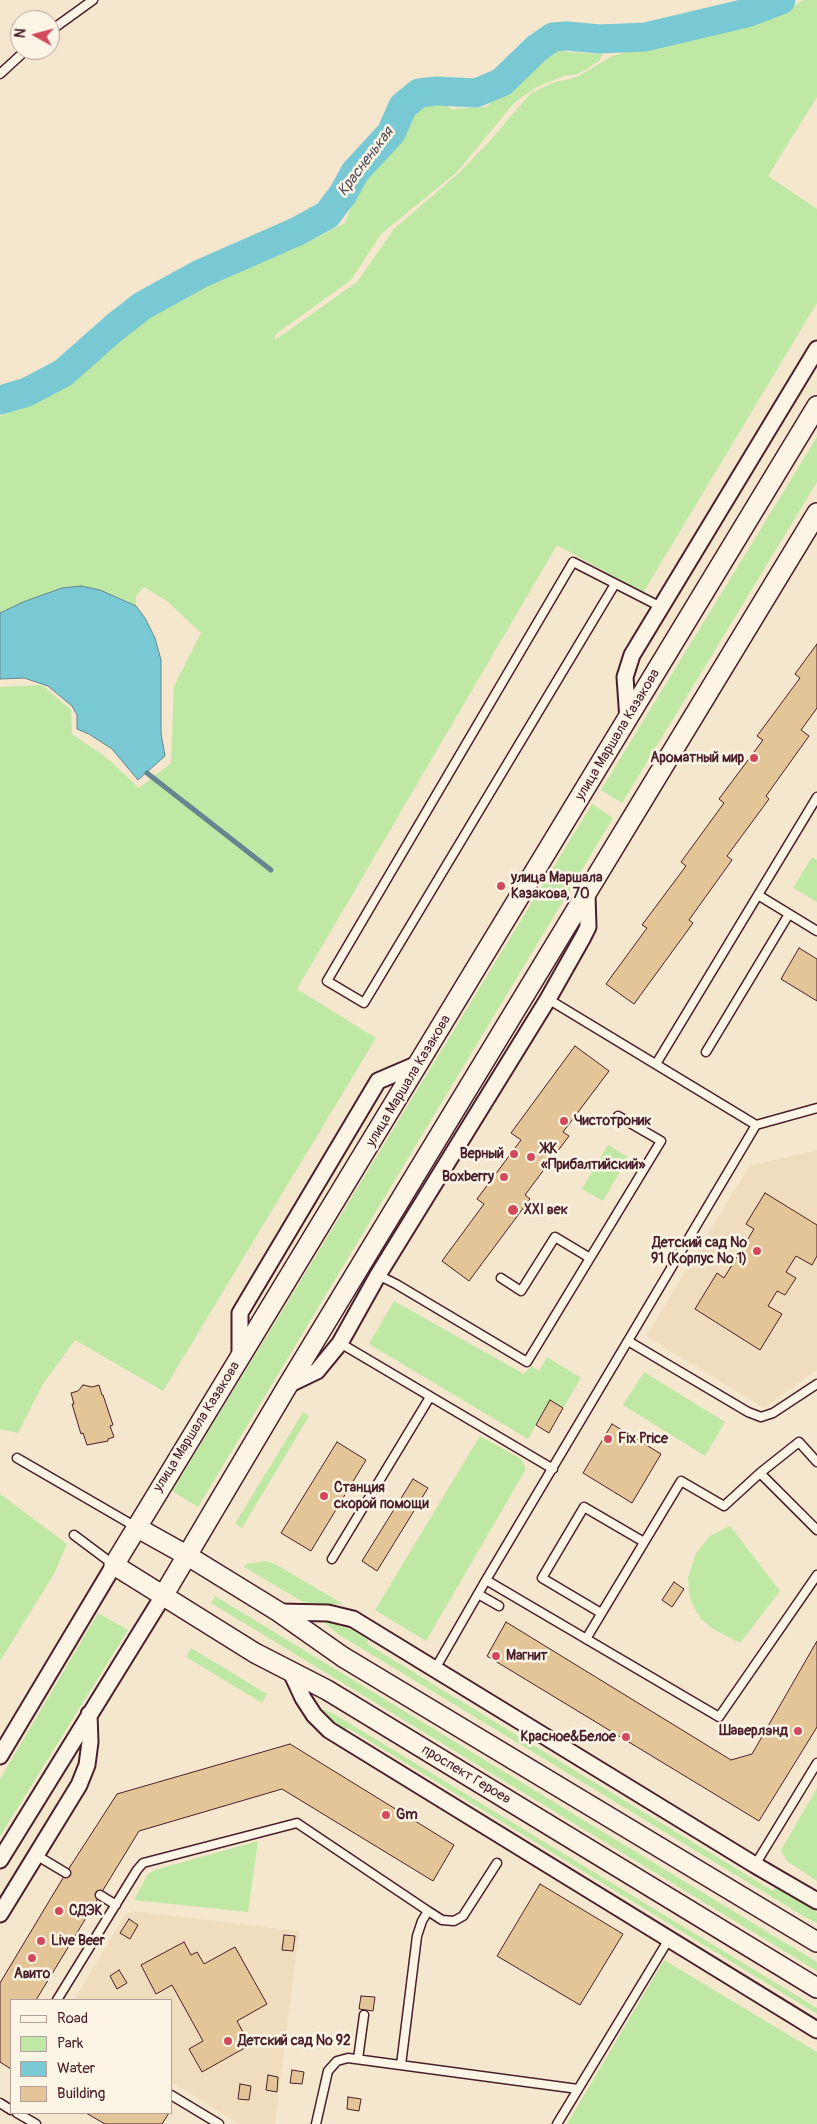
<!DOCTYPE html>
<html>
<head>
<meta charset="utf-8">
<style>
  body { margin:0 }
  #map { position:relative; width:817px; height:2124px; overflow:hidden; background:#f5e7ce; font-family:Pangolin,sans-serif }
  canvas { display:block }
  .legend { position:absolute; left:10px; top:1999px; width:162px; height:115px; box-sizing:border-box; background:#fcf5e5; border:1px solid #b59f9b; margin:0; padding:6px 9px; list-style:none; font-size:15px; color:#4a1f2b }
  .legend li { display:flex; align-items:center; gap:10px; height:25px }
  .legend b { width:25px; border:1px solid #b59f9b }
  .north { position:absolute; left:10px; top:10px; width:50px; height:50px; box-sizing:border-box; background:#fcf5e5; border:1px solid #b59f9b; border-radius:50%; rotate:277deg; font-size:14px; font-weight:700; line-height:20px; text-align:center; color:#4a1f2b }
  .north::after { content:''; display:block; margin:auto; width:18px; height:22px; background:#d1495b; clip-path:polygon(50% 0,100% 100%,50% 72%,0 100%) }
</style>
</head>
<body>
<div id="map">
<canvas width="817" height="2124"></canvas>
<ul class="legend">
<li><b style="height:6px;background:#fcf5e5"></b>Road</li>
<li><b style="height:14px;background:#bee8a4"></b>Park</li>
<li><b style="height:14px;background:#79c9d4"></b>Water</li>
<li><b style="height:14px;background:#e4c597"></b>Building</li>
</ul>
<div class="north">N</div>
</div>
<script>
const c = document.querySelector('canvas').getContext('2d');
c.lineJoin = 'round';
function paint(path, color) { c.fillStyle = color; c.fill(path, 'evenodd'); }
const toPath = rows => new Path2D(rows.map(r => 'M' + r).join(''));
function strokePath(path, color, width, dash) { c.strokeStyle = color; c.lineWidth = width; c.lineCap = dash ? 'butt' : 'round'; c.setLineDash(dash || []); c.stroke(path); }
function drawText(font, color, halo, rows, align = 'center') {
  c.font = font + ' Pangolin,sans-serif'; c.lineWidth = 5; c.setLineDash([]); c.textBaseline = 'middle'; c.strokeStyle = halo; c.fillStyle = color; for (const [text, x, y, turn = 0] of rows) {
    c.save(); c.translate(x, y); c.rotate((+turn || 0) * Math.PI / 180); c.textAlign = isNaN(turn) ? turn : align; if (halo) c.strokeText(text, 0, 0); c.fillText(text, 0, 0); c.restore();
  }
}
paint(toPath([
  [817,1150,817,1370,764,1408,646,1336,749,1166],
  [132,1911,299,1931,275,2124,240,2124,171,2082,171,2000,74,2000,126,1913]
]), '#f0ddbe');
paint(toPath([
  [803,0,817,0,817,97,768,176,817,209,817,303,643,593,557,545,297,989,376,1038,163,1391,75,1340,43,1384,18,1433,0,1429,0,687,42,685,71,710,72,734,107,758,139,788,171,763,174,686,201,633,167,601,144,587,136,596,136,606,100,590,62,588,23,602,0,613,0,416,35,403,91,361,151,312,212,279,308,242,345,223,364,175,391,148,401,135,408,116,416,104,443,103,452,109,487,107,496,97,506,92,538,56,550,48,560,48,567,52,603,54,599,61,578,74,564,76,536,87,514,103,457,172,381,234,351,280,276,334,275,340,357,282,394,229,459,173,488,143,530,94,552,83,577,77,612,56,783,13],
  [817,437,817,482,622,803,601,790],
  [592,804,613,818,198,1507,172,1491],
  [812,857,817,860,817,902,793,888],
  [608,1145,628,1157,603,1201,582,1189],
  [394,1301,524,1374,531,1366,539,1371,547,1357,581,1378,563,1408,549,1401,528,1439,369,1344],
  [644,1372,725,1422,705,1456,623,1405],
  [303,1412,309,1416,242,1528,235,1524],
  [480,1436,521,1459,526,1469,426,1641,375,1610],
  [0,1494,67,1544,54,1574,0,1661],
  [730,1526,780,1591,740,1643,713,1629,701,1619,692,1604,689,1593,688,1577,696,1553,710,1536],
  [267,1561,275,1564,343,1604,323,1605,303,1602,244,1567,246,1564],
  [215,1596,817,1962,817,1971,211,1603],
  [98,1613,128,1630,0,1836,0,1779],
  [326,1622,351,1629,368,1640,367,1644,773,1891,777,1886,812,1909,817,1913,817,1923,805,1917,338,1634,325,1623],
  [191,1648,267,1694,262,1703,186,1657],
  [316,1706,336,1715,817,2008,817,2014,348,1728,344,1733,331,1725],
  [817,1788,817,1881,787,1861,781,1850],
  [258,1841,248,1912,134,1900,148,1874,155,1870],
  [664,1960,817,2052,817,2124,567,2124]
]), '#bee8a4');
const water = toPath([
  [81,586,100,590,136,606,145,618,155,638,161,660,161,733,165,756,138,780,112,749,89,734,77,729,77,715,72,706,48,686,24,678,0,679,0,613,23,602,62,588,81,586]
]);
paint(water, '#79c9d4');
strokePath(water, '#668590', 1);
strokePath(toPath([
  [147,773,271,870]
]), '#668590', 5);
strokePath(toPath([
  [0,400,27,392,63,373,114,328,142,306,200,274,298,231,327,215,343,194,355,172,391,133,403,106,419,93,437,91,476,93,502,82,537,48,553,37,567,36,600,39,645,37,747,13,781,0]
]), '#79c9d4', 29);
const building = toPath([
  [817,644,817,708,801,730,809,736,766,796,769,799,727,856,732,860,689,920,693,923,634,1004,606,984,647,928,642,925,686,866,681,862,724,803,719,799,763,740,757,736,800,678,795,674,817,644],
  [799,948,817,959,817,1001,781,979,799,948],
  [575,1046,609,1071,563,1132,569,1136,525,1195,530,1199,469,1281,442,1261,484,1204,477,1199,521,1140,511,1133,575,1046],
  [765,1193,817,1225,817,1256,812,1265,796,1256,786,1272,796,1278,785,1295,777,1291,768,1306,782,1314,760,1350,695,1309,717,1273,724,1278,754,1229,746,1224,765,1193],
  [83,1385,92,1387,99,1385,102,1395,103,1395,113,1425,110,1426,114,1437,108,1439,108,1441,87,1445,83,1433,81,1434,72,1404,74,1404,71,1393,78,1391,83,1385],
  [550,1400,563,1408,549,1433,536,1425,550,1400],
  [612,1424,661,1454,632,1503,583,1473,612,1424],
  [337,1442,366,1460,311,1551,281,1533,337,1442],
  [413,1479,428,1488,377,1571,362,1561,413,1479],
  [674,1582,684,1589,672,1607,662,1600,674,1582],
  [506,1622,731,1760,752,1754,817,1641,817,1727,759,1821,487,1656,506,1622],
  [290,1744,454,1845,433,1881,282,1789,139,1831,36,2000,11,2000,11,2069,0,2062,0,1983,66,1873,117,1794,290,1744],
  [540,1884,623,1934,580,2005,497,1956,540,1884],
  [129,1919,138,1925,130,1939,120,1933,129,1919],
  [284,1935,295,1936,293,1951,282,1950,284,1935],
  [184,1942,191,1955,197,1952,204,1964,235,1947,267,2004,237,2021,250,2045,202,2072,189,2049,203,2041,172,1985,156,1994,141,1965,184,1942],
  [119,1970,127,1983,117,1989,110,1976,119,1970],
  [361,1996,375,1997,373,2011,359,2009,361,1996],
  [292,2070,304,2072,302,2084,290,2083,292,2070],
  [268,2075,278,2077,277,2092,266,2090,268,2075],
  [240,2084,251,2086,249,2100,238,2099,240,2084],
  [348,2097,361,2099,359,2111,347,2109,348,2097],
  [86,2113,169,2113,162,2124,105,2124,86,2113]
]);
paint(building, '#e4c597');
strokePath(building, '#4a1f2b', 1);
const service = toPath([
  [18,28,20,31],
  [50,31,93,0],
  [0,74,26,50],
  [615,584,364,1003,327,981,573,562,661,607],
  [758,895,817,931],
  [548,999,756,1125,817,1108],
  [706,1052,789,914],
  [656,1064,817,797],
  [378,1275,396,1284,527,1362,661,1141,618,1116],
  [501,1278,521,1291,555,1237,590,1258],
  [628,1341,748,1412,761,1417,773,1413,817,1384],
  [340,1343,553,1469],
  [17,1458,136,1527],
  [760,1473,817,1530],
  [74,1535,114,1565],
  [332,1559,430,1397],
  [486,1580,756,1125],
  [478,1594,499,1606],
  [601,1613,542,1578,584,1507,644,1542],
  [586,1639,681,1481,724,1506,760,1473,799,1442,817,1462],
  [435,1669,486,1580,719,1717,817,1575],
  [36,1855,66,1873],
  [755,1865,817,1763],
  [100,1895,116,1905],
  [428,1911,442,1920,454,1921,463,1916,497,1863],
  [57,2000,137,1870,143,1863,297,1823,428,1911,422,1921,417,1936,401,2065],
  [358,2059,364,2015],
  [171,2095,219,2124],
  [0,2103,11,2110],
  [17,2113,36,2124],
  [316,2124,328,2071,337,2061,348,2058,578,2089],
  [557,2124,669,1939]
]);
const minor = toPath([
  [628,720,625,677,632,655,817,349],
  [240,1357,240,1313,378,1081,420,1063],
  [288,1385,317,1371,340,1343,378,1275,548,999,583,937,588,927,587,895],
  [279,1612,328,1613,353,1619,755,1865,817,1901],
  [290,1670,303,1698,314,1715,329,1730,817,2030],
  [0,1756,114,1565],
  [0,1860,163,1596],
  [0,1914,79,1785,87,1765,90,1742,89,1714]
]);
const tertiary = toPath([
  [817,406,114,1565,255,1653,327,1690,817,1988],
  [136,1527,188,1556,279,1612,343,1657,817,1942],
  [163,1596,288,1385,817,513]
]);
strokePath(service, '#4a1f2b', 11);
strokePath(minor, '#4a1f2b', 19);
strokePath(tertiary, '#4a1f2b', 22);
strokePath(service, '#fcf5e5', 8);
strokePath(minor, '#fcf5e5', 15);
strokePath(tertiary, '#fcf5e5', 19);
for (const [x, y, r, color] of [
  [754,758,5,"#d1495b"],
  [501,886,5,"#d1495b"],
  [564,1121,5,"#d1495b"],
  [514,1154,5,"#d1495b"],
  [531,1157,5,"#d1495b"],
  [504,1177,5,"#d1495b"],
  [513,1210,6,"#d1495b"],
  [757,1251,5,"#d1495b"],
  [608,1439,5,"#d1495b"],
  [324,1496,5,"#d1495b"],
  [496,1656,5,"#d1495b"],
  [798,1731,5,"#d1495b"],
  [626,1737,5,"#d1495b"],
  [386,1815,5,"#d1495b"],
  [59,1911,5,"#d1495b"],
  [41,1941,5,"#d1495b"],
  [32,1958,5,"#d1495b"],
  [228,2041,5,"#d1495b"]
]) { const dot = new Path2D(); dot.arc(x, y, r, 0, 2 * Math.PI); c.fillStyle = color; c.fill(dot); strokePath(dot, '#fcf5e5', 2); }
drawText('14px', '#4a1f2b', '#fcf5e5', [
  ["улица Маршала Казакова",618,735,-59],
  ["улица Маршала Казакова",409,1081,-59],
  ["улица Маршала Казакова",197,1427,-58],
  ["проспект Героев",466,1775,31]
]);
drawText('bold 14px', '#4a1f2b', '#fcf5e5', [
  ["Ароматный мир",744,758,"right"],
  ["улица Маршала",511,878],
  ["Казакова, 70",511,894],
  ["Чистотроник",574,1121],
  ["ЖК",541,1149],
  ["«Прибалтийский»",541,1165],
  ["Верный",504,1154,"right"],
  ["Boxberry",494,1177,"right"],
  ["XXI век",524,1210],
  ["Детский сад №",747,1243,"right"],
  ["91 (Корпус № 1)",747,1259,"right"],
  ["Fix Price",618,1439],
  ["Станция",334,1488],
  ["скорой помощи",334,1504],
  ["Магнит",506,1656],
  ["Шаверлэнд",788,1731,"right"],
  ["Красное&Белое",616,1737,"right"],
  ["Gm",396,1815],
  ["СДЭК",69,1911],
  ["Live Beer",51,1941],
  ["Авито",32,1974,"center"],
  ["Детский сад № 92",238,2041]
], 'left');
drawText('italic 15px', '#58525e', '#fcf5e5', [
  ["Красненькая",366,162,-53]
]);
</script>
</body>
</html>
